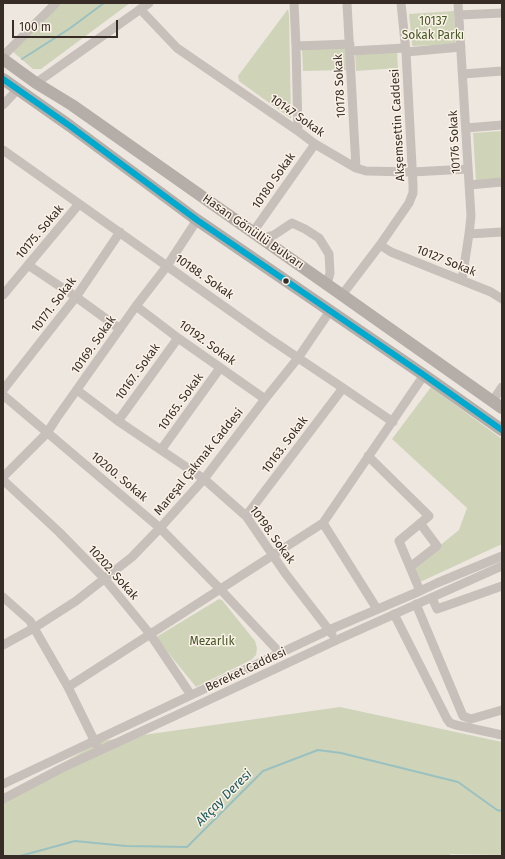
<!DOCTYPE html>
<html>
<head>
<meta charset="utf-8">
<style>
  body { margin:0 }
  #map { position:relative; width:505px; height:859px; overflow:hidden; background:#eee7e0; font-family:"Fira Sans",sans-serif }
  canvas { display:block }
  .frame { position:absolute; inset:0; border:4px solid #382c27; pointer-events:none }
  .scale { position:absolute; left:12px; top:20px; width:106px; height:18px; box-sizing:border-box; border:2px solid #382c27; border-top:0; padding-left:5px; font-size:12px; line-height:14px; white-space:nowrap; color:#382c27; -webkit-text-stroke:3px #fbf2e7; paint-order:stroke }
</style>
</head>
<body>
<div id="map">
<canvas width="505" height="859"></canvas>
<div class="frame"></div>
<div class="scale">100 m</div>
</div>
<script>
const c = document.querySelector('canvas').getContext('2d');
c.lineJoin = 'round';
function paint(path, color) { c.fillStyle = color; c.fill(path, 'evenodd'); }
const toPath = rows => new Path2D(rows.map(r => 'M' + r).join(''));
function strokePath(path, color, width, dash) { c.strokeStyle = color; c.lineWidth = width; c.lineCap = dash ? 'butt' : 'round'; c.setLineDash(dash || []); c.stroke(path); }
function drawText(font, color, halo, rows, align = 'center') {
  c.font = font + ' "Fira Sans",sans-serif'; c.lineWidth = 3; c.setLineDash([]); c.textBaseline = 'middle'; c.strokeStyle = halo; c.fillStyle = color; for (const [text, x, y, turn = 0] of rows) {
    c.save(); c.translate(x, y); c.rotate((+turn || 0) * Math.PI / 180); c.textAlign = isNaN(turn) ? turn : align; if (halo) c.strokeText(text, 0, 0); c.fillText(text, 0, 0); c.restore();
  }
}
paint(toPath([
  [60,3,130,3,41,69,33,69,12,51,49,12],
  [288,9,289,14,291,118,290,118,239,81,238,76],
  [454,11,456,44,413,46,412,45,409,14],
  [346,46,347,70,303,71,302,48],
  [397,50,398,68,356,71,355,52],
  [502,131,502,179,476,181,473,133],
  [431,387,502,439,502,544,418,583,412,568,459,530,467,508,392,439],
  [219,599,222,600,255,641,257,648,256,655,251,660,196,687,157,639,158,636],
  [340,707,502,742,502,855,450,854,450,856,3,856,3,797,101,741]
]), '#cfd4b9');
strokePath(toPath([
  [22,59,69,29,104,3],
  [20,856,75,841,126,846,187,847,263,771,318,750,341,753,458,782,497,810,502,811]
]), '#9ac1c0', 2);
strokePath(toPath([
  [294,3,296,46,298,131],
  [347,3,356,168],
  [458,3,471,216,469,234,462,280],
  [140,9,177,48,298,131,315,144,356,168,366,171,412,172,468,169],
  [459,15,502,13],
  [296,46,350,44],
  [350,51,405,48],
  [406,52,461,47],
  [3,56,56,3],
  [463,74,502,71],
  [36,83,149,3],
  [3,105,18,89],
  [466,128,502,125],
  [3,150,270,339,343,388,393,422],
  [469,185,502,182],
  [253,232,315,144],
  [469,234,502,232],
  [262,238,274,235,292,223,305,229,319,238,329,254,330,273,327,284],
  [380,245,391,252,491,292,502,299],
  [28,265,76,297,120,329],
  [3,295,79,204],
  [342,295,380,245,409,203,413,193,413,185,406,52,401,3],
  [136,306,178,338,265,399],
  [3,390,76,297,120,232],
  [77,390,118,421,204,479,246,516,285,573,332,634],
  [3,395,160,528,220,589,280,653],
  [492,402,502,387],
  [118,421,178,338],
  [161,450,220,368],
  [368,456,429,516,399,541,420,591],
  [3,477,47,433,56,419,136,306,167,266,197,220],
  [3,480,59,532,104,578,150,634,191,695],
  [246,516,343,388],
  [323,523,377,609],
  [410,567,437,546,420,523],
  [3,597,30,621,68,687,97,746],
  [432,598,437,609,502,586],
  [416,604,463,716,471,719,502,710],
  [394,614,447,719,450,723,456,725,502,735],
  [3,645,34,628,76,601,132,557,160,528,204,479,265,399,298,358,330,311],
  [68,687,323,523,424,375],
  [3,784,329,630,420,591,437,583,502,556],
  [3,799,62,768,166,720,339,639,502,566]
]), '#c7bfb9', 9);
strokePath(toPath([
  [3,59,36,83,72,105,342,295,502,408],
  [3,79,70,126,197,220,424,375,502,430]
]), '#b5ada8', 12);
strokePath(toPath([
  [3,79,70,126,197,220,424,375,502,430]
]), '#00a9ce', 6);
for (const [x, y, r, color] of [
  [286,281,3.5,"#382c27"]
]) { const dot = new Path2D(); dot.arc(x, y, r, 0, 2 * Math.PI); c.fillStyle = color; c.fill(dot); strokePath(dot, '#fbf2e7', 1.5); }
drawText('12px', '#475828', '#fbf2e7', [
  ["10137",433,22],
  ["Sokak Parkı",433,36],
  ["Mezarlık",212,642]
]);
drawText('12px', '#382c27', '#fbf2e7', [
  ["10178 Sokak",340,86,-93],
  ["10147 Sokak",297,116,35],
  ["Akşemsettin Caddesi",398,125,-93],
  ["10176 Sokak",455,142,-93],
  ["10180 Sokak",274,181,-55],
  ["10175. Sokak",40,232,-50],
  ["Hasan Gönüllü Bulvarı",253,232,35],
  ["10127 Sokak",446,261,22],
  ["10188. Sokak",204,277,35],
  ["10171. Sokak",54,305,-53],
  ["10192. Sokak",207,343,36],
  ["10169. Sokak",94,345,-55],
  ["10167. Sokak",138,372,-54],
  ["10165. Sokak",181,402,-54],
  ["10163. Sokak",285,445,-53],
  ["Mareşal Çakmak Caddesi",199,462,-51],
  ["10200. Sokak",119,477,40],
  ["10198. Sokak",272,535,54],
  ["10202. Sokak",113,573,48],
  ["Bereket Caddesi",246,670,-25]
]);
drawText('italic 13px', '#19595d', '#fbf2e7', [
  ["Akçay Deresi",224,798,-45]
]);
</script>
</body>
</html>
